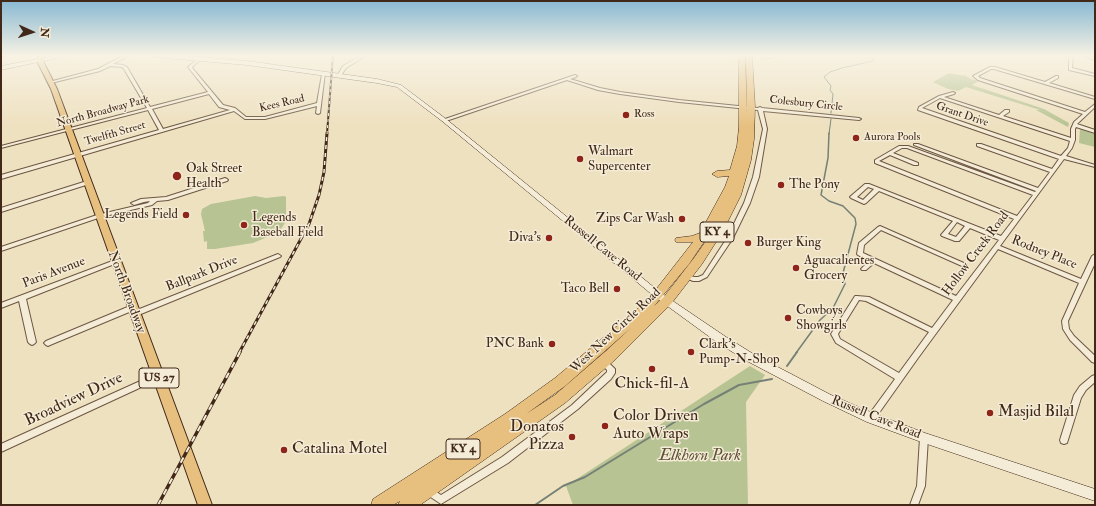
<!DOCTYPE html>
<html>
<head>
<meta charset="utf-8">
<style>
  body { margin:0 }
  #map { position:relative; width:1096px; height:506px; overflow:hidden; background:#eee1c0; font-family:"IM FELL Double Pica",serif }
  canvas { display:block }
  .frame { position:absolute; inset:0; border:2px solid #412819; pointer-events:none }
  .north { position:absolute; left:12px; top:12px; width:40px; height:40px; -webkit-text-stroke:3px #f4ecd6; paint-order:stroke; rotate:93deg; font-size:11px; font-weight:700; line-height:16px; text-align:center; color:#412819 }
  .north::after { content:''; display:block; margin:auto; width:14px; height:18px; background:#412819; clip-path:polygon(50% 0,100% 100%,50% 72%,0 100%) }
</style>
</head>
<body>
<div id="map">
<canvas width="1096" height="506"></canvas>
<div class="frame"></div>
<div class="north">N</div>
</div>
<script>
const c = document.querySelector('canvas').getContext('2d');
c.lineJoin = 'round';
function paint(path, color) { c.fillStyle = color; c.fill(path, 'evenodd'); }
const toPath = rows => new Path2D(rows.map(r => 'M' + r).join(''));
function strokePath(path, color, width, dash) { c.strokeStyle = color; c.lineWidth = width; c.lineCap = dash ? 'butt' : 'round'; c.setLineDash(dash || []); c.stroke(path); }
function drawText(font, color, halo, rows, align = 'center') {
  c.font = font + ' "IM FELL Double Pica",serif'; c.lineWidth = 3; c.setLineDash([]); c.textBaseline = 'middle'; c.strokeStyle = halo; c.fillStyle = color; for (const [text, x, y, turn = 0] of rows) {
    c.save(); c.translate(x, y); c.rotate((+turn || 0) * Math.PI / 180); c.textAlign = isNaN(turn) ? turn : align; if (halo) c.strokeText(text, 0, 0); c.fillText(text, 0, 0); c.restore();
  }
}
paint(toPath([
  [949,73,966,76,971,79,979,81,972,85,1044,109,1069,123,1068,127,1036,110,1040,110,966,87,958,91,948,89,933,82],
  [1080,129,1095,134,1095,147,1079,143],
  [255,196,266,198,284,196,286,197,286,221,281,229,275,234,253,243,215,249,207,249,207,241,204,242,203,231,205,231,201,214,202,209,211,204],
  [750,366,765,375,746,402,748,505,573,505,566,486]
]), '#b7c393');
strokePath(toPath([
  [731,55,735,56],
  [762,59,772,58,779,55],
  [831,113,833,94,830,90,831,86,824,77,830,72,842,68,873,61,875,55],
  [829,134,831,119]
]), '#768175', 1);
strokePath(toPath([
  [796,353,820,320,833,308,845,284,843,273,856,224,855,218,843,206,829,201,821,195,828,158,829,133]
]), '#768175', 1.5);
strokePath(toPath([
  [787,366,797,352],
  [535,505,563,486,585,477,704,404,739,385,772,379]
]), '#768175', 2);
const street = toPath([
  [125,55,130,55,113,64,123,65,127,67,150,107,208,92,188,67,200,57,202,58,192,67,193,69,223,105,235,108,246,117,265,117,317,103,322,74,325,73,320,113,318,114,316,113,317,106,265,119,245,119,234,111,1,179,1,175,159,130,148,110,1,148,1,146,147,108,124,69,122,67,110,66,100,71,51,83,49,82,98,69,125,55],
  [209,94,219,107,230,110,163,129,152,109,209,94],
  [362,55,367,55,346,68,340,77,338,77,337,76,343,66,362,55],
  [1069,55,1073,55,1072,68,1095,74,1095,76,1069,70,1069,55],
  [1081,55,1087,55,1095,58,1095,60,1081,55],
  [990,67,995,67,1045,82,1056,76,1058,76,1058,78,1049,83,1095,97,1095,99,994,69,991,69,978,76,980,78,1085,112,1095,104,1095,107,1077,124,1095,130,1095,133,1076,127,1075,129,1075,140,1072,148,1066,156,1095,165,1095,167,1064,159,1000,246,1081,279,1092,256,1095,254,1095,263,1068,321,1069,329,1074,336,1095,356,1095,363,1092,362,1070,340,1063,329,1062,321,1079,283,998,249,918,358,874,420,871,421,868,420,867,418,868,416,895,379,836,343,831,334,855,296,857,296,869,297,932,328,953,300,874,263,866,270,862,270,861,269,869,261,858,255,857,254,859,243,878,227,880,226,966,264,967,265,966,266,962,266,881,230,864,245,863,253,956,296,999,240,970,228,959,241,955,241,942,236,941,235,953,221,879,191,866,203,864,204,851,198,850,197,851,196,865,184,869,184,1001,236,1014,219,875,163,875,160,899,146,908,146,1035,192,1036,191,914,145,914,144,918,144,1038,188,1050,172,977,146,977,144,981,144,1052,169,1059,159,918,110,919,107,939,96,953,92,955,93,954,94,944,97,999,115,1005,110,1009,110,1009,112,1003,116,1071,138,1071,129,1074,122,1083,114,978,80,973,76,990,67],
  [940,98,1070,141,1068,148,1061,156,922,108,940,98],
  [902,148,907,148,1033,195,1017,216,879,161,890,155,914,165,918,165,918,163,893,153,902,148],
  [868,187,874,189,863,200,857,197,868,187],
  [957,222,965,226,956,237,948,234,957,222],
  [859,300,866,301,929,332,899,373,840,339,838,334,859,300],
  [575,75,577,76,576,77,570,79,600,88,620,92,679,100,758,108,760,107,762,108,859,118,861,119,859,120,763,111,767,129,759,177,750,203,733,238,707,277,699,281,693,281,684,277,683,276,686,274,694,277,698,277,703,275,727,238,744,203,753,177,763,129,758,110,679,102,620,94,598,90,567,80,446,121,444,121,442,120,575,75],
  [225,178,227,179,228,180,227,181,168,200,157,201,152,205,101,217,1,251,1,247,97,215,148,203,150,201,144,202,134,205,131,203,141,199,166,197,225,178],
  [87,181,89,182,90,183,89,184,1,212,1,208,87,181],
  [278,254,281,256,280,257,136,316,132,316,131,314,132,312,278,254],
  [115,260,117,261,118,262,117,263,26,299,36,342,34,344,32,345,30,344,28,342,19,301,1,308,1,303,115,260],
  [130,306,134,306,135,308,134,310,50,345,48,346,46,345,44,343,46,341,130,306],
  [603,359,606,360,615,369,615,373,611,379,578,409,508,463,441,504,426,494,425,491,426,488,429,487,441,495,502,457,572,405,607,372,607,370,599,362,600,360,603,359],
  [158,373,161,374,162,376,161,378,1,452,1,444,158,373],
  [1095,375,1095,382,1086,390,1081,398,1067,443,1064,444,1061,443,1060,440,1074,395,1080,386,1092,376,1095,375],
  [924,434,927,435,928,438,925,486,918,505,910,505,917,486,920,438,921,435,924,434]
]);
const secondary = toPath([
  [59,55,71,55,1,70,1,66,59,55],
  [151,55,175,55,247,61,377,79,401,85,446,119,661,293,726,337,755,355,831,395,875,414,925,433,1095,489,1095,501,924,443,867,422,823,401,747,361,718,343,655,297,442,121,397,87,377,83,247,65,154,57,151,55]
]);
const primary = toPath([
  [38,55,44,55,44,63,57,89,212,505,198,505,51,89,38,63,38,55]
]);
const highway = toPath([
  [739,55,745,55,747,114,746,55,752,55,755,107,754,139,751,160,741,195,723,231,702,264,671,304,616,359,565,403,420,505,398,505,400,501,393,505,371,505,373,499,505,414,555,378,635,311,654,292,693,242,676,242,675,240,676,238,692,236,700,233,725,187,729,176,717,177,712,174,717,171,730,170,737,146,739,127,739,55],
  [718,221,713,231,694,258,663,298,654,306,689,264,718,221],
  [632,327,606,351,555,395,526,414,565,386,632,327]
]);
strokePath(street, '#6c5643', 2);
strokePath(secondary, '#412819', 1);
strokePath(primary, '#412819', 2);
strokePath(highway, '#412819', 1);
paint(street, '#f4ecd6');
paint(secondary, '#f4ecd6');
paint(primary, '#e7c080');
paint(highway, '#e7c080');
const railFar2 = toPath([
  [1,57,8,55],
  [327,134,333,55]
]);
const railFar1 = toPath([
  [239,353,309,224,319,195,324,172,327,133]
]);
const rail = toPath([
  [158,505,240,352]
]);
strokePath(railFar2, '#412819', 2);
strokePath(railFar1, '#412819', 3);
strokePath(rail, '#412819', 3.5);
strokePath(railFar2, '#f4ecd6', 1, [3]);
strokePath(railFar1, '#f4ecd6', 1.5, [4]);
strokePath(rail, '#f4ecd6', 2, [6]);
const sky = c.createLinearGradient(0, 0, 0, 126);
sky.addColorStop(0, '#88b8d3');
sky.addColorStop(0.44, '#f7f2e3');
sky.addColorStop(1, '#f7f2e300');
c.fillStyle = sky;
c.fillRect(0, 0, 1096, 126);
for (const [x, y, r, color] of [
  [626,115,4,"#8f2418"],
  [856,138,4,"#8f2418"],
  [580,159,4,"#8f2418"],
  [177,176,5,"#8f2418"],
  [781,185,4,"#8f2418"],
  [186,215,4,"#8f2418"],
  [682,219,4,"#8f2418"],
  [244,225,4,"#8f2418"],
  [549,238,4,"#8f2418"],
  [748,243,4,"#8f2418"],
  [796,268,4,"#8f2418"],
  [617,289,4,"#8f2418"],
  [788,318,4,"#8f2418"],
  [552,344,4,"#8f2418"],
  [691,352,4,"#8f2418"],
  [652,369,4,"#8f2418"],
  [990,413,4,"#8f2418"],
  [605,426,4,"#8f2418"],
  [572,437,4,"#8f2418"],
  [284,450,4,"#8f2418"]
]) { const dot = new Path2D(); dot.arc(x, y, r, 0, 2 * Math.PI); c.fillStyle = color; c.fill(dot); strokePath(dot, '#f4ecd6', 1.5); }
drawText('11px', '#412819', '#f4ecd6', [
  ["Kees Road",282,104,-13],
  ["Colesbury Circle",806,104,6],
  ["North Broadway Park",103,112,-15],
  ["Grant Drive",962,115,19],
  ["Twelfth Street",115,134,-16]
]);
drawText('11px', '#412819', '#f4ecd6', [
  ["Ross",634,115],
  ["Aurora Pools",864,138]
], 'left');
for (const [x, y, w] of [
  [717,232,34],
  [159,378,40],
  [463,449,34]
]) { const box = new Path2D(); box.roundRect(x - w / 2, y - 10, w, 20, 3); c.fillStyle = '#f4ecd6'; c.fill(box); strokePath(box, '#412819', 1); }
drawText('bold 12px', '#412819', null, [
  ["KY 4",717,232],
  ["US 27",159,378],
  ["KY 4",463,449]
]);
drawText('13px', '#412819', '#f4ecd6', [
  ["Walmart",588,152],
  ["Supercenter",588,167],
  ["Oak Street",186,169],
  ["Health",186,184],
  ["The Pony",789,185],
  ["Legends Field",178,215,"right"],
  ["Legends",252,218],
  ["Baseball Field",252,233],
  ["Zips Car Wash",674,219,"right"],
  ["Diva's",541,238,"right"],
  ["Burger King",756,243],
  ["Aguacalientes",804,261],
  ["Grocery",804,276],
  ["Taco Bell",609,289,"right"],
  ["Cowboys",796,311],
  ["Showgirls",796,326],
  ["PNC Bank",544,344,"right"],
  ["Clark's",699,345],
  ["Pump-N-Shop",699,360]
], 'left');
drawText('13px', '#412819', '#f4ecd6', [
  ["Russell Cave Road",602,249,39],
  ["Rodney Place",1044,253,22],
  ["Hollow Creek Road",976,254,-53],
  ["Paris Avenue",54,273,-21],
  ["Ballpark Drive",202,274,-22],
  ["North Broadway",126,292,70],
  ["West New Circle Road",616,331,-43],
  ["Russell Cave Road",876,418,22]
]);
drawText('16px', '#412819', '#f4ecd6', [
  ["Chick-fil-A",652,385,"center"],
  ["Masjid Bilal",998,413],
  ["Color Driven",613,417],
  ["Auto Wraps",613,435],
  ["Donatos",564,428,"right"],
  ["Pizza",564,446,"right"],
  ["Catalina Motel",292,450]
], 'left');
drawText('16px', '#412819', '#f4ecd6', [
  ["Broadview Drive",74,400,-25]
]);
drawText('italic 16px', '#5e4f38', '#f4ecd6', [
  ["Elkhorn Park",700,457]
]);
</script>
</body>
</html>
